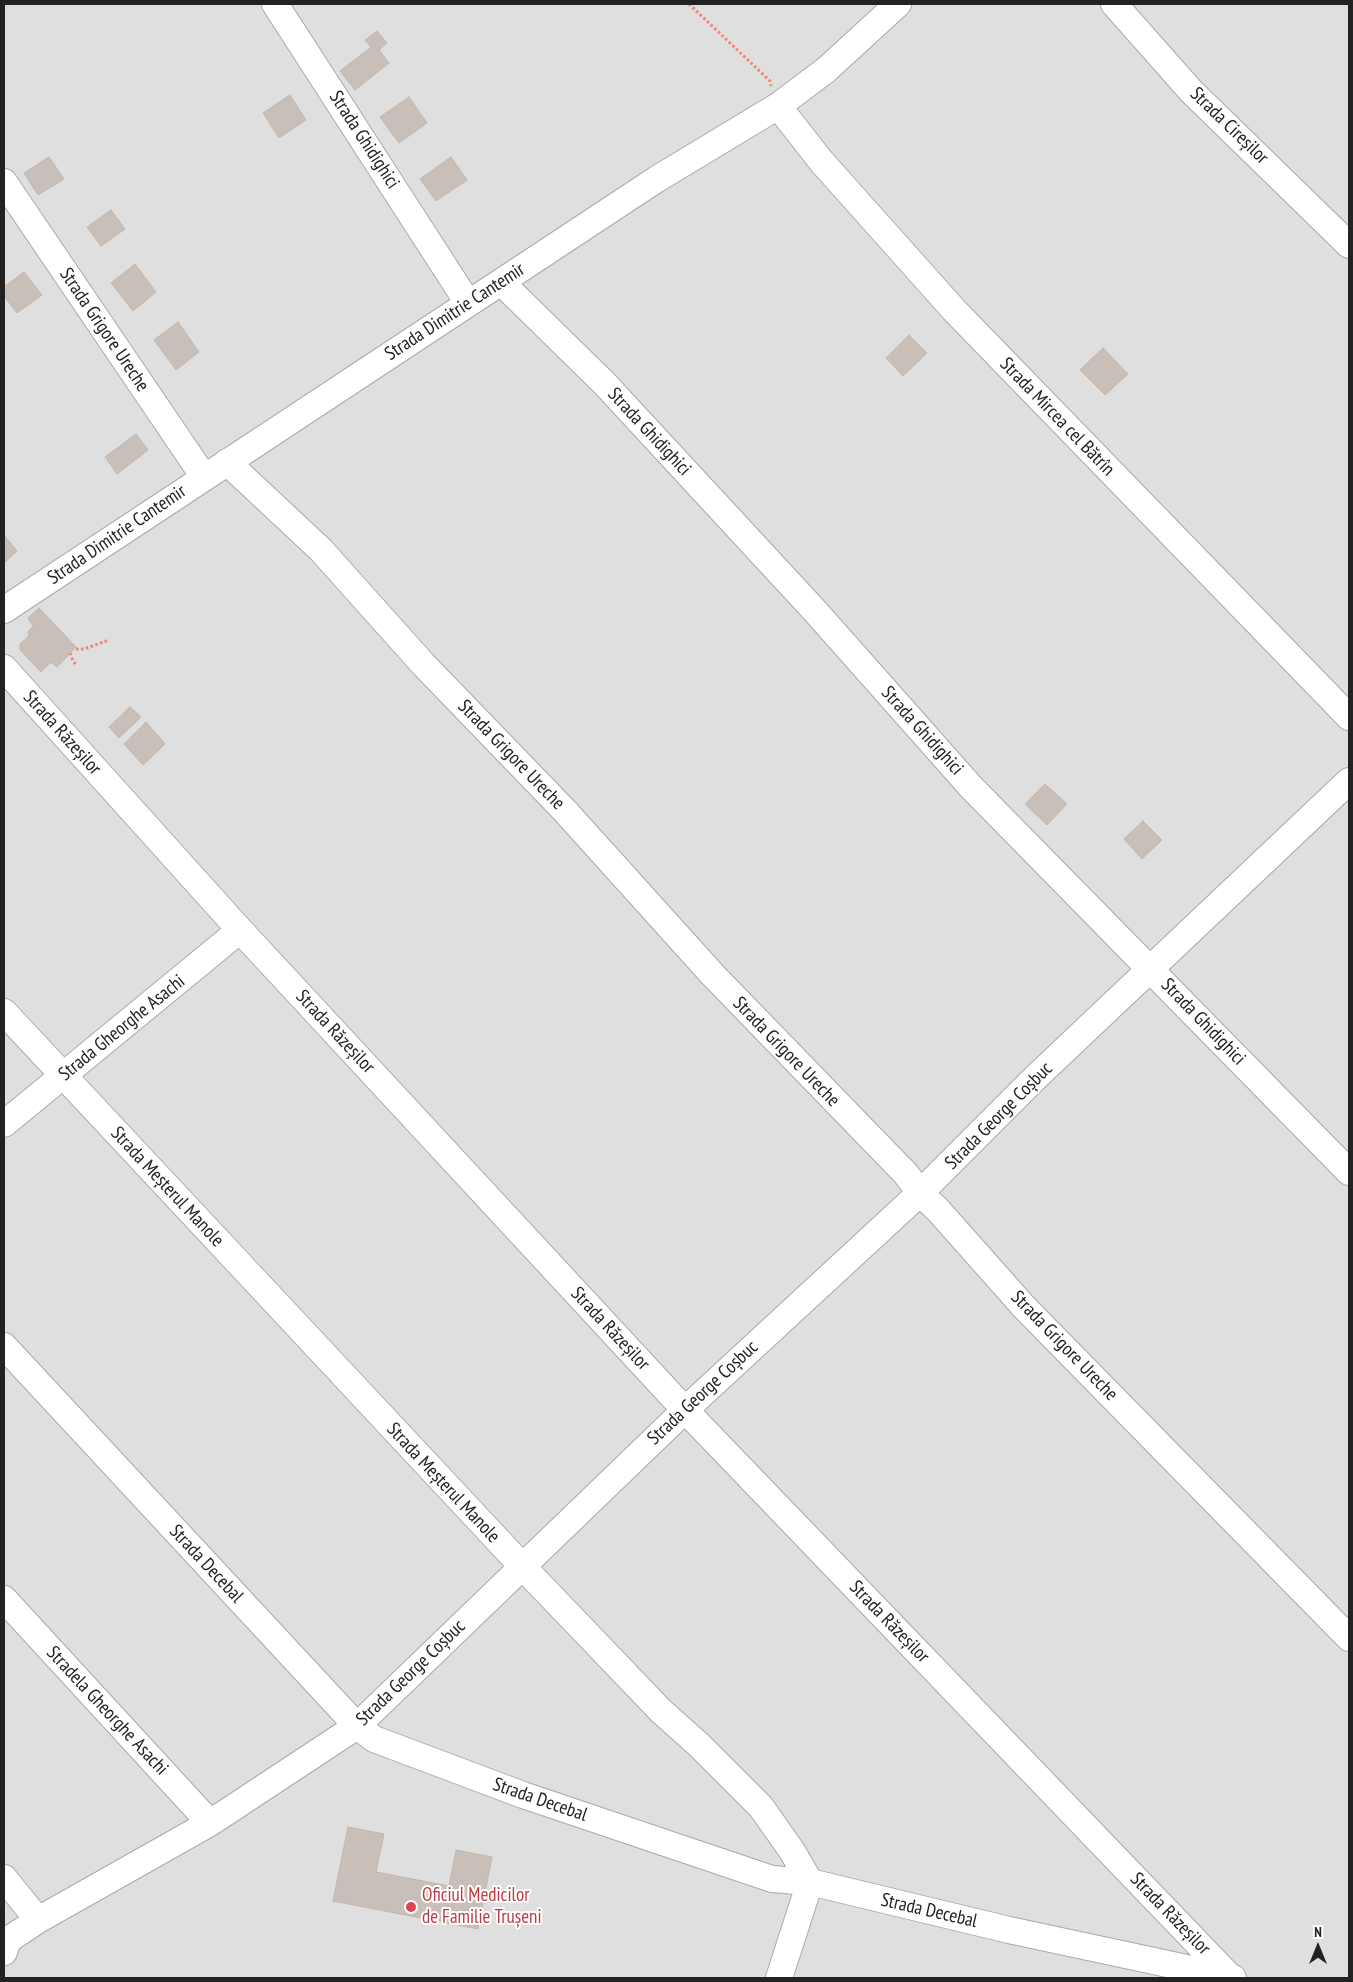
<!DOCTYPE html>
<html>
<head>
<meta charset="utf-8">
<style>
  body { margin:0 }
  #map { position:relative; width:1353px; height:1982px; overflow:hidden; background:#f2efe9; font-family:"PT Sans Narrow",sans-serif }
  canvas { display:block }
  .frame { position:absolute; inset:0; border:5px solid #222; pointer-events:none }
  .north { position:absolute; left:1293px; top:1922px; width:50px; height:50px; -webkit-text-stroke:4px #fff; paint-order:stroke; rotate:0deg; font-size:14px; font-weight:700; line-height:20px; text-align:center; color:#222 }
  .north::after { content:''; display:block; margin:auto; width:18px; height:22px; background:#222; clip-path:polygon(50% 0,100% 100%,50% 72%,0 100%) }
</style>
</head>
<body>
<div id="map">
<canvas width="1353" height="1982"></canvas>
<div class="frame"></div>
<div class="north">N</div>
</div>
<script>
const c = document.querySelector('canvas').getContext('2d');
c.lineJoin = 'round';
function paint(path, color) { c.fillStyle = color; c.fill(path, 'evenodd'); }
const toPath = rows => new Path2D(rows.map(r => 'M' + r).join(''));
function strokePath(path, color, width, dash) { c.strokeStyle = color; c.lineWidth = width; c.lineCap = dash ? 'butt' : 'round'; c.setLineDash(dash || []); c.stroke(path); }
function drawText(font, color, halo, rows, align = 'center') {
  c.font = font + ' "PT Sans Narrow",sans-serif'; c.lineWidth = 4; c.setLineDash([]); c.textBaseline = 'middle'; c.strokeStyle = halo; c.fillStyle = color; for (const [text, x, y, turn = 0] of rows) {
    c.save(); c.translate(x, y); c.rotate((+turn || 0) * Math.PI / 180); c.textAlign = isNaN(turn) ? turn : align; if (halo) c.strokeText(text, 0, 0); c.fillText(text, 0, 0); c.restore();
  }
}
paint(toPath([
  [4,4,1349,4,1349,1978,4,1978]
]), '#e0dfdf');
const building = toPath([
  [377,31,387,43,379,50,389,63,355,90,340,71,371,47,365,40,377,31],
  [290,95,306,120,279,138,263,113,290,95],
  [409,97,427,123,399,143,380,117,409,97],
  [49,157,64,179,38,195,24,173,49,157],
  [451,157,467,180,436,201,420,179,451,157],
  [111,210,125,229,101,246,87,227,111,210],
  [135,264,156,292,133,311,111,283,135,264],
  [24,272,42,295,17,313,4,296,4,287,24,272],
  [178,322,199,352,176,370,154,340,178,322],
  [909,335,927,353,903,376,886,358,909,335],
  [1103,348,1128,374,1105,395,1080,370,1103,348],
  [136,434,148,450,117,474,105,457,136,434],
  [4,535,17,551,4,563,4,535],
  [39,608,76,647,57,667,51,662,41,672,20,650,20,644,29,636,28,632,33,626,28,618,39,608],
  [130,707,141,717,119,738,109,727,130,707],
  [146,722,165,744,143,765,124,744,146,722],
  [1045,784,1067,804,1047,825,1025,804,1045,784],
  [1143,821,1162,840,1142,859,1124,839,1143,821],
  [348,1827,384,1834,376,1872,449,1886,456,1850,492,1857,478,1929,333,1901,348,1827]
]);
paint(building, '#c7bfb8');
strokePath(building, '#c4b6ab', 1);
const minor = toPath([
  [275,4,468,303],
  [1114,4,1191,91,1349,245],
  [778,106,821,161,954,310,1349,717],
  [4,182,204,477],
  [502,283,605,384,815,611,971,787,1349,1172],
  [227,462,321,550,423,664,565,811,712,974,906,1174,920,1193,938,1210,1024,1307,1349,1638],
  [4,610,657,179,778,106,826,70,898,4],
  [4,668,240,930,685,1410,1230,1977],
  [4,1012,522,1566,661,1711,699,1745,761,1807,792,1851,810,1882,779,1978],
  [4,1124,240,930],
  [4,1346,357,1726,374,1739,523,1795,772,1879,810,1882,1009,1930,1233,1978],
  [4,1599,210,1823],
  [4,1878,38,1920],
  [4,1952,8,1940,38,1920,210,1823,357,1726,685,1410,920,1193,1035,1078,1349,781]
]);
strokePath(minor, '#a9a9a9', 28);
strokePath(toPath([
  [689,4,770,81,771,86],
  [76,649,84,649,109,640],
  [70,653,73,661,76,665]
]), '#fa8072', 3, [2.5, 2.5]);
strokePath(minor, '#fff', 26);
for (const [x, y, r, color] of [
  [411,1907,6,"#e0444e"]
]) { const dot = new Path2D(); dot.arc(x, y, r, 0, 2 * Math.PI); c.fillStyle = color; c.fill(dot); strokePath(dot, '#fff', 2); }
drawText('19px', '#222', '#fff', [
  ["Strada Cireșilor",1229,126,44],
  ["Strada Ghidighici",364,140,57],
  ["Strada Dimitrie Cantemir",455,312,-33],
  ["Strada Grigore Ureche",104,330,56],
  ["Strada Mircea cel Bătrîn",1057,417,46],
  ["Strada Ghidighici",649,432,47],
  ["Strada Dimitrie Cantemir",117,535,-34],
  ["Strada Ghidighici",922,731,48],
  ["Strada Răzeșilor",62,733,48],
  ["Strada Grigore Ureche",511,755,46],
  ["Strada Ghidighici",1203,1022,46],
  ["Strada Gheorghe Asachi",122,1028,-39],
  ["Strada Răzeșilor",335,1032,47],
  ["Strada Grigore Ureche",786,1052,46],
  ["Strada George Coșbuc",999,1116,-45],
  ["Strada Meșterul Manole",167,1187,47],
  ["Strada Răzeșilor",610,1329,47],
  ["Strada Grigore Ureche",1064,1346,46],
  ["Strada George Coșbuc",703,1393,-43],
  ["Strada Meșterul Manole",443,1483,47],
  ["Strada Decebal",206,1564,47],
  ["Strada Răzeșilor",889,1622,46],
  ["Strada George Coșbuc",411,1673,-44],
  ["Stradela Gheorghe Asachi",107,1711,47],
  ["Strada Decebal",540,1800,19],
  ["Strada Decebal",929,1911,13],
  ["Strada Răzeșilor",1170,1914,46]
]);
drawText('19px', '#be3a42', '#fff', [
  ["Oficiul Medicilor",422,1896],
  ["de Familie Trușeni",422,1918]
], 'left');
</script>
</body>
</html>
